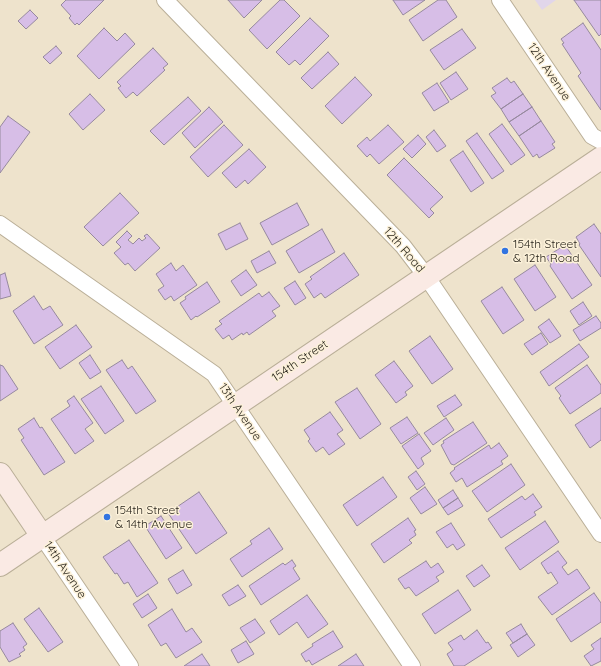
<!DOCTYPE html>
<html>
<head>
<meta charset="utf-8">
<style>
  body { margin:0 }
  canvas { display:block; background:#eee3cc }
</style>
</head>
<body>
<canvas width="601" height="666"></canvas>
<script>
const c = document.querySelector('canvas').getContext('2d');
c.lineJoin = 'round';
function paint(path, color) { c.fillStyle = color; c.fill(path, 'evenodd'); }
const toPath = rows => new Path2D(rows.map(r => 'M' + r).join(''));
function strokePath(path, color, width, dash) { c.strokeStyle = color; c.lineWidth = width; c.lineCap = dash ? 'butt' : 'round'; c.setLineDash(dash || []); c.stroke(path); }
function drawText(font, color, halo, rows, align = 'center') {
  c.font = font + ' Quicksand,sans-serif'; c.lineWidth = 3; c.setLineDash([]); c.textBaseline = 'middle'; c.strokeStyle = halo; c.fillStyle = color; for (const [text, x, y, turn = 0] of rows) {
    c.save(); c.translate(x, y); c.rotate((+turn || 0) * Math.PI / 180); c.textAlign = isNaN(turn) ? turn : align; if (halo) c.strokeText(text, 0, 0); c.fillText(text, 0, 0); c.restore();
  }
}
paint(toPath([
  [535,0,556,0,542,10]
]), '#e1d6ea');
const building = toPath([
  [66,0,104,0,79,25,77,23,75,25,69,18,71,16,61,5,66,0],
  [228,0,262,0,244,18,228,0],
  [280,0,284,0,300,16,267,49,249,30,280,0],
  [393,0,425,0,403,15,393,0],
  [438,0,446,0,457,17,423,41,409,20,438,0],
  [574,0,601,0,601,34,599,36,574,0],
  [30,10,38,18,26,29,18,21,30,10],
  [310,18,329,36,300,65,295,60,289,65,276,52,310,18],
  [583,23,601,50,601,110,578,76,581,73,562,44,564,43,561,39,583,23],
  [104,28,117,41,125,33,135,44,99,79,77,56,104,28],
  [462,29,476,48,444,70,430,50,462,29],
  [56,46,62,53,50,64,43,57,56,46],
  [153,48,168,64,163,68,165,70,137,96,133,92,126,98,118,88,121,86,117,82,153,48],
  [328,52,339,64,312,89,301,78,328,52],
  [456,72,468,89,451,100,440,83,456,72],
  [355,77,372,95,342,124,325,106,355,77],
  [507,78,511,83,514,81,523,94,501,109,491,96,496,93,492,88,507,78],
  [437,83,449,102,434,111,422,93,437,83],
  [90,94,105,110,83,130,69,114,90,94],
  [523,94,532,107,509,122,501,109,523,94],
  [188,97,201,111,164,145,150,131,188,97],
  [209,107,223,122,195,148,182,133,209,107],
  [532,107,541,121,519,136,509,122,532,107],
  [8,116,30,132,0,173,0,127,8,116],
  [541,121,555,142,552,144,555,148,539,158,537,154,533,157,519,136,541,121],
  [502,124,525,155,511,165,489,134,502,124],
  [224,125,243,145,208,177,190,157,224,125],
  [388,125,404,142,379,164,370,154,367,157,357,146,367,137,370,141,388,125],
  [434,130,446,146,437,152,426,137,434,130],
  [477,133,504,171,492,179,466,141,477,133],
  [418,135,426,144,412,158,403,149,418,135],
  [249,149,266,167,248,184,245,180,236,188,222,173,249,149],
  [463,151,484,183,471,192,450,160,463,151],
  [404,158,443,197,430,209,434,213,429,218,387,175,404,158],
  [120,193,139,213,103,246,84,227,120,193],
  [297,203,309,225,272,245,260,223,297,203],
  [240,223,248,239,226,250,218,234,240,223],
  [594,224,601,234,601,277,579,245,580,244,576,237,594,224],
  [322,229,335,252,299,273,286,251,322,229],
  [127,231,132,236,128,240,133,244,139,238,142,241,146,238,144,236,147,234,160,248,135,271,128,263,125,265,114,253,121,247,116,242,127,231],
  [565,245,592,285,572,299,550,266,551,264,546,257,565,245],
  [269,251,276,263,257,273,251,261,269,251],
  [344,253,359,275,325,298,321,293,314,298,305,284,312,279,310,277,344,253],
  [171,263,176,271,183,265,197,285,174,301,171,296,165,300,158,290,164,286,156,274,171,263],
  [535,265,556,297,535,311,514,279,535,265],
  [246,270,257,285,241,296,231,281,246,270],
  [5,273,11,296,0,299,0,275,5,273],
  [295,281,306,298,295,305,284,288,295,281],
  [207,282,220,302,197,317,196,316,191,320,180,303,186,299,185,297,207,282],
  [502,287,524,320,503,334,481,301,502,287],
  [269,292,280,306,272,311,276,316,249,335,247,332,243,335,242,333,232,340,229,335,223,339,215,329,222,324,219,321,259,293,262,297,269,292],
  [34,296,43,310,50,306,63,325,34,344,13,311,34,296],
  [583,302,592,316,579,325,570,311,583,302],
  [596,316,601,323,601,328,580,341,573,330,596,316],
  [549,319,561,336,550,343,538,327,549,319],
  [76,325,92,347,60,369,45,347,76,325],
  [541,333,548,344,532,355,524,344,541,333],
  [430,336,453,369,432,384,409,351,430,336],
  [579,344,589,357,549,386,540,372,579,344],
  [90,355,101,372,90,379,79,363,90,355],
  [122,360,128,369,132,366,156,401,136,414,106,370,122,360],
  [394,361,413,386,405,392,407,395,396,403,375,375,394,361],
  [0,365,3,366,18,389,0,401,0,365],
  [587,365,601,385,601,393,570,414,559,398,561,396,555,388,587,365],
  [101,386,124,421,105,434,81,399,101,386],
  [357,388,381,424,360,439,335,402,357,388],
  [455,395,462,405,444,417,437,406,455,395],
  [74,396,93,423,85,429,94,441,75,454,51,419,70,406,67,401,74,396],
  [601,408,601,440,590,448,575,425,601,408],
  [330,412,343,430,337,434,345,444,329,455,323,447,316,452,308,441,310,439,304,430,330,412],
  [407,417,418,433,401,444,390,428,407,417],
  [34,418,40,428,42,427,65,462,44,475,21,440,24,438,18,429,34,418],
  [446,418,454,430,433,445,424,433,446,418],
  [473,422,487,443,454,465,451,464,441,445,444,443,443,441,473,422],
  [419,434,431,451,421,458,424,464,418,469,402,446,419,434],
  [499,443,508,456,501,461,503,464,467,487,462,478,456,482,450,473,455,469,454,468,489,445,491,449,499,443],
  [511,464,525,485,487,512,472,491,511,464],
  [416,471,425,484,417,490,408,477,416,471],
  [383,477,397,497,357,526,343,505,383,477],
  [425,487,437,504,421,514,410,498,425,487],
  [453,490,458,498,443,508,438,500,453,490],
  [199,492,227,533,196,554,168,513,199,492],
  [533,494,542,507,534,512,536,515,501,538,488,519,522,496,525,500,533,494],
  [458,498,463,506,448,515,443,508,458,498],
  [161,516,182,548,166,559,145,526,161,516],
  [408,518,416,530,414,531,416,535,409,540,412,543,384,563,371,544,408,518],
  [545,521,559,542,520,570,505,548,545,521],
  [451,523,465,545,457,550,453,544,447,548,436,532,451,523],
  [269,528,283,549,242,577,230,559,252,544,250,541,269,528],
  [129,540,158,583,137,597,128,582,124,584,117,573,115,574,103,557,129,540],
  [558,551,567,563,562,567,568,575,577,569,590,588,552,615,538,597,558,583,551,572,548,574,541,563,558,551],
  [292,560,296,566,293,568,300,579,261,605,249,586,283,563,285,565,292,560],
  [426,561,431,568,438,563,444,572,436,577,439,581,416,596,409,587,405,589,398,579,426,561],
  [482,565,490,576,474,587,466,576,482,565],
  [183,570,192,585,177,594,168,579,183,570],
  [238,585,246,596,229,606,222,595,238,585],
  [458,590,471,610,435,634,422,614,458,590],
  [594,593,601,603,601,622,571,642,556,619,594,593],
  [148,594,157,608,142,618,133,604,148,594],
  [307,595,328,624,308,638,297,622,279,635,270,621,307,595],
  [39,608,63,642,48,652,24,619,39,608],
  [172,609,186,632,192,628,202,642,176,658,166,643,161,646,148,625,172,609],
  [255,619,265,633,250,643,240,628,255,619],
  [13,623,27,644,23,647,25,650,19,654,21,656,9,662,0,647,0,631,13,623],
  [521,624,527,634,513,643,506,633,521,624],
  [477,630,486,643,488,642,492,648,464,666,454,666,447,654,453,650,448,643,461,635,464,640,477,630],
  [333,631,343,647,312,665,309,660,306,662,301,654,313,646,312,644,333,631],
  [527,634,535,645,518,657,510,645,527,634],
  [601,638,601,661,591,666,584,656,594,649,591,645,601,638],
  [246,641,254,654,238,663,231,650,246,641],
  [202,654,210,666,184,666,202,654],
  [356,654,364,666,338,666,356,654]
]);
paint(building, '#d7bee7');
strokePath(building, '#96899e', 1);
const street = toPath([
  [165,0,403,246,426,276,601,534],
  [500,0,592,136,601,141],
  [0,224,214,374,412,666],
  [42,536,130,666]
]);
const secondary = toPath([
  [0,474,42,536],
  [0,565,601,158]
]);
strokePath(street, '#baaf98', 18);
strokePath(secondary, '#baaf98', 24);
strokePath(street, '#fff', 16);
strokePath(secondary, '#faeae4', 22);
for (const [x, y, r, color] of [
  [505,251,4,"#3274e1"],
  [107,517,4,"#3274e1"]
]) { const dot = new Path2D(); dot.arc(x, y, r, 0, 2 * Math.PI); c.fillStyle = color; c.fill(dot); strokePath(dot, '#fcf1d9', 1.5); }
drawText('12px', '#2a261d', '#fcf1d9', [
  ["12th Avenue",549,72,56],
  ["12th Road",404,250,49],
  ["154th Street",300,361,-34],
  ["13th Avenue",240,412,56],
  ["14th Avenue",65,570,56]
]);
drawText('12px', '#2a261d', '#fcf1d9', [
  ["154th Street",513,244],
  ["& 12th Road",513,258],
  ["154th Street",115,510],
  ["& 14th Avenue",115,524]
], 'left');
</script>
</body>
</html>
